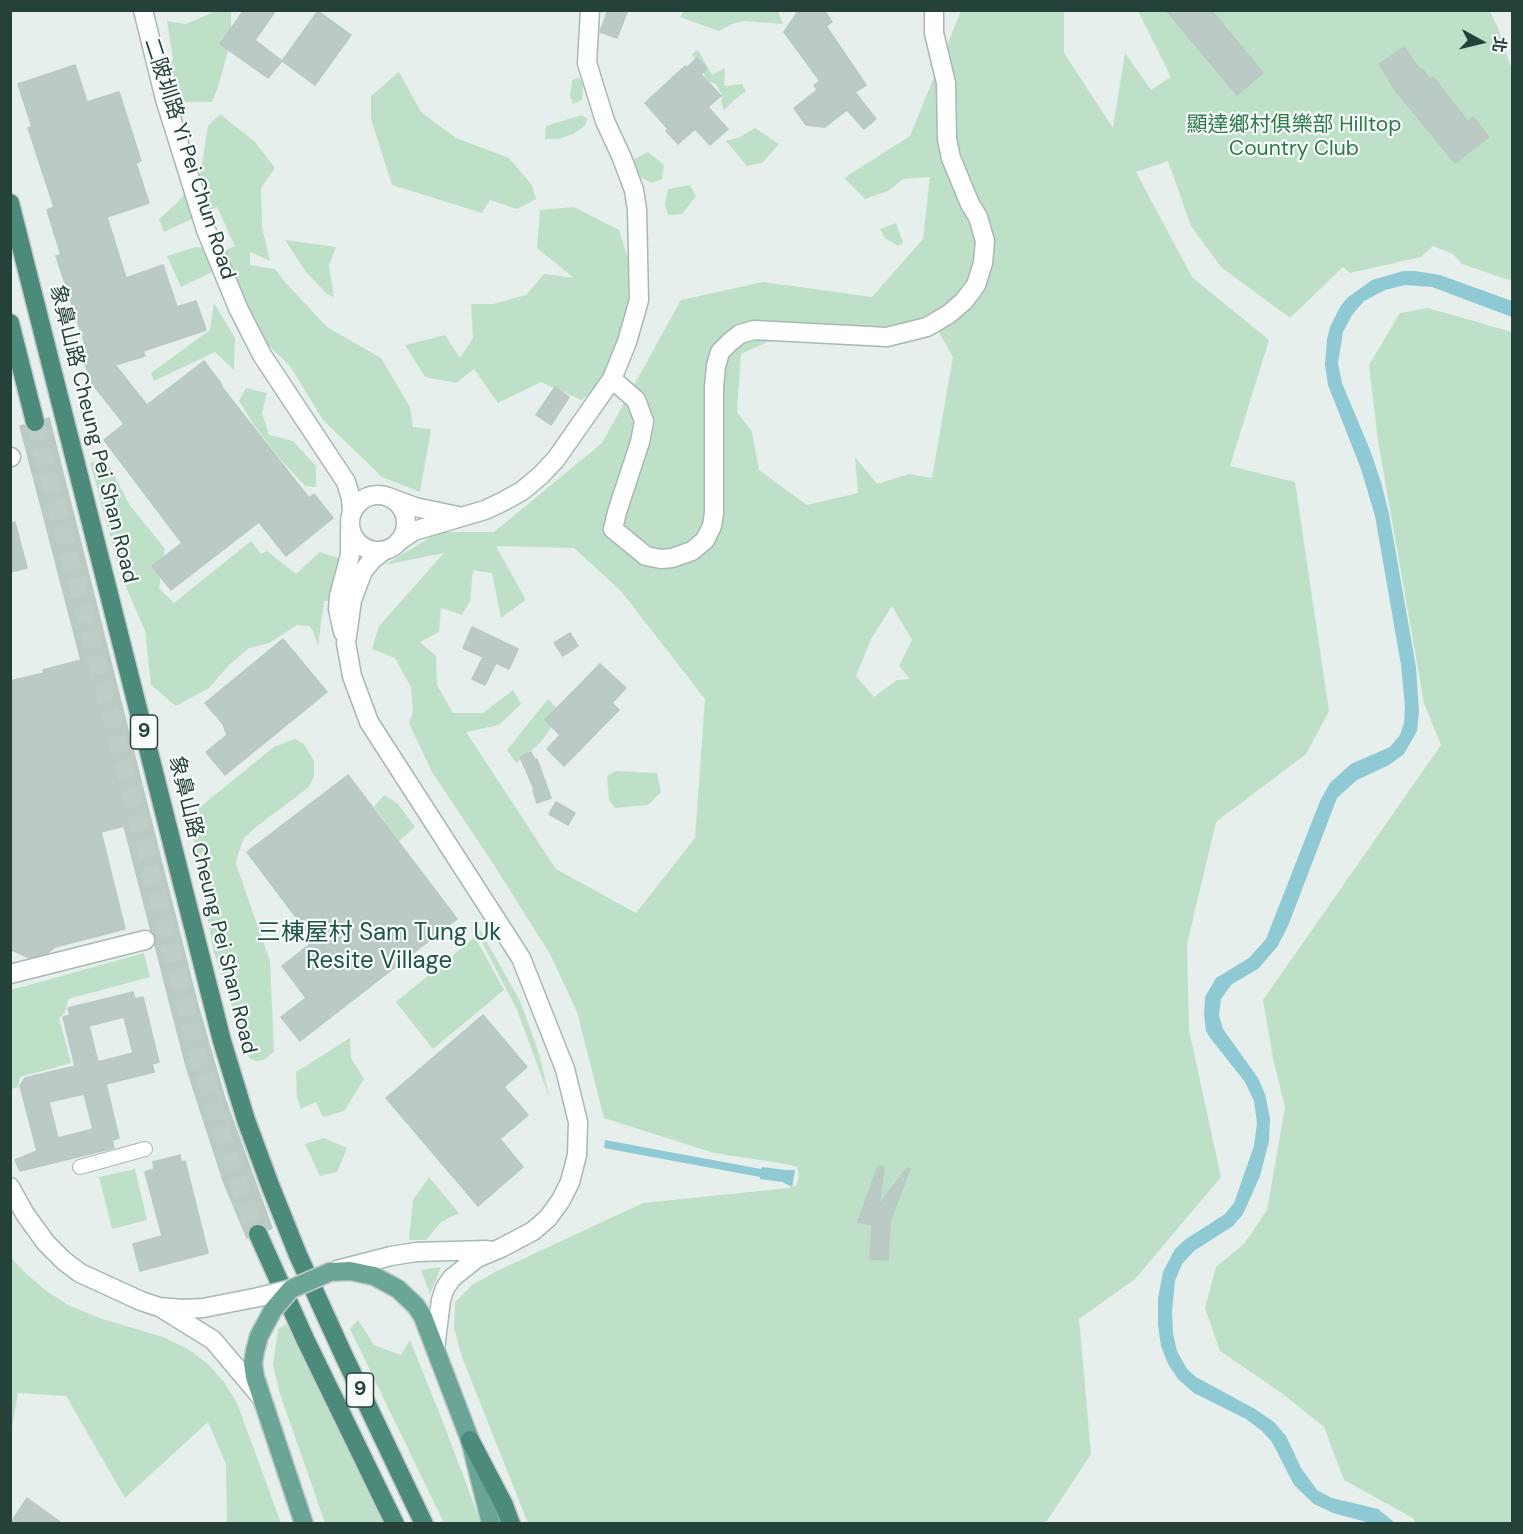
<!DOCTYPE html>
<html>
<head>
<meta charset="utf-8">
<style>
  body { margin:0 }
  #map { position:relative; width:1523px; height:1534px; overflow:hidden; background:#e6efeb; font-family:"DM Sans","Noto Sans TC",sans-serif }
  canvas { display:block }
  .frame { position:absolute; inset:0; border:12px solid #24423a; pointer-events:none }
  .north { position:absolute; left:1451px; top:12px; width:60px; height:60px; -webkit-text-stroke:4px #f7fbf9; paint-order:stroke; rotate:98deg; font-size:16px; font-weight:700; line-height:24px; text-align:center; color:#24423a }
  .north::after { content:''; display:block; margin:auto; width:21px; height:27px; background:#24423a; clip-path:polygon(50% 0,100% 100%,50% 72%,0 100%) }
</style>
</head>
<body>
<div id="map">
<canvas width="1523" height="1534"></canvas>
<div class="frame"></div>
<div class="north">北</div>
</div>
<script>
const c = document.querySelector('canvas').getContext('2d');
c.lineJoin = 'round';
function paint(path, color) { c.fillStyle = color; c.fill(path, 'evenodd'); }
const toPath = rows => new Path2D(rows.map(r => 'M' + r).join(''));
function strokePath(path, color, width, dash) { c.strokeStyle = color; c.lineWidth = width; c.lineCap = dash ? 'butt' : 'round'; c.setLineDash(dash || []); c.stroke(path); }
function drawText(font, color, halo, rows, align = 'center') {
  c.font = font + ' "DM Sans","Noto Sans TC",sans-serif'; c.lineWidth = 4.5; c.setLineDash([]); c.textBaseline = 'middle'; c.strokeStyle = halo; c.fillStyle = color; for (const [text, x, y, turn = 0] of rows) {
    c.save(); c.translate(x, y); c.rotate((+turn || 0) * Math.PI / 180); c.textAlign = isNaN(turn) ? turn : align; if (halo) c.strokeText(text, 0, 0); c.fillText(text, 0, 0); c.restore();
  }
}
paint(toPath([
  [685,10,778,11,783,24,744,21,732,24,719,31,680,17],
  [216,11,231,11,231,40,218,87,212,102,185,102,169,68,173,58,167,21,186,24],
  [961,11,1064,11,1064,53,1113,128,1125,53,1151,90,1171,77,1138,11,1489,10,1498,28,1512,70,1512,281,1462,264,1453,254,1433,246,1421,257,1350,273,1343,267,1290,318,1221,267,1191,226,1168,161,1136,172,1192,277,1269,340,1230,466,1295,482,1329,711,1306,754,1216,822,1187,944,1189,1030,1221,1177,1135,1279,1079,1319,1091,1454,1047,1521,1039,1524,528,1523,462,1357,454,1328,455,1302,472,1285,497,1271,643,1203,789,1188,797,1185,799,1176,797,1167,786,1164,714,1153,604,1118,577,1012,550,954,492,862,432,772,409,723,413,712,411,687,395,658,372,649,379,626,444,553,385,565,439,532,494,532,602,443,681,300,763,282,872,297,923,239,930,177,903,179,888,191,865,199,844,178,910,136],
  [929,315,953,357,932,478,909,474,877,484,855,457,858,493,807,505,759,470,752,432,737,412,741,354,767,342,899,327],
  [496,546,574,548,621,591,705,699,695,838,636,913,556,869,466,732,499,725,521,704,513,690,483,713,453,713,437,685,436,656,420,642,439,632,441,608,462,615,470,601,473,570,492,573,501,618,526,600],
  [892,606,912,640,899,666,910,679,897,680,874,697,856,676,871,639],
  [698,50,712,75,725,68,724,86,742,84,746,91,733,101,724,110,721,101,723,97,716,84,708,81,692,54],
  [399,72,421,112,456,138,509,158,532,185,536,199,517,209,490,200,482,213,392,185,371,119,371,96],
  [579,78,583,83,582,100,573,104,570,95,572,80],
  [220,114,255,142,275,168,261,188,262,227,270,261,250,252,250,265,275,269,285,282,327,327,381,358,410,407,413,427,431,429,420,492,382,477,323,420,290,366,261,338,223,267,181,287,167,256,196,247,224,251,235,246,217,207,164,232,159,219,176,204,200,175,208,126],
  [581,115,587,118,586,125,573,134,558,139,545,139,546,126],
  [755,128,779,144,762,163,747,166,726,141,740,137],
  [648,152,664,165,662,179,652,183,633,174,634,159],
  [690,185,696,196,682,214,668,215,665,205,668,189],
  [574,207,619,230,630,265,624,373,581,400,541,382,498,403,474,369,456,383,425,377,405,345,445,335,460,358,473,338,471,304,493,304,526,295,544,274,574,278,537,248,540,210],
  [896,223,903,243,898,246,885,238,880,229],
  [285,240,336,247,329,265,334,297,327,294,306,272],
  [214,303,235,338,234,370,215,352,154,381,151,373,210,330],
  [1428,308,1512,332,1512,1523,1415,1523,1413,1518,1344,1480,1324,1427,1283,1394,1220,1351,1205,1308,1216,1267,1244,1244,1267,1210,1285,1108,1273,1058,1263,1000,1441,745,1424,703,1378,441,1369,365,1400,313],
  [246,388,267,393,262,413,269,435,293,441,316,466,316,487,305,486,280,459,254,425,239,401],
  [90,462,108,463,129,504,165,549,159,588,174,603,251,541,261,554,267,551,296,574,320,552,342,559,336,587,329,601,324,601,318,646,313,631,309,626,297,625,269,643,249,648,229,665,209,688,176,706,151,685,145,631,121,575],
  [548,699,561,713,541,742,516,763,507,750],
  [295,739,304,744,314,761,314,777,308,788,256,827,244,838,239,851,236,864,270,961,274,1052,263,1060,256,1061,249,1058,213,949,191,824,200,807,274,747],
  [616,771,657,773,661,792,648,805,615,808,609,800,607,776],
  [384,795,398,804,415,827,399,841,374,807],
  [477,924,521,1003,539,1054,550,1099,517,1010,474,927],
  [475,937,504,990,433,1049,396,1002],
  [144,953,150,977,68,999,65,1013,59,1018,71,1063,20,1077,18,1087,11,1089,11,990],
  [350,1038,351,1058,364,1079,344,1111,323,1117,316,1102,301,1109,297,1098,296,1072],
  [324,1138,347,1148,337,1172,320,1176,305,1144],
  [135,1169,147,1220,112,1229,99,1177],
  [429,1177,459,1213,441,1222,426,1240,409,1240,413,1200],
  [11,1257,21,1269,44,1289,68,1305,99,1318,163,1337,188,1349,208,1364,224,1382,237,1403,281,1523,227,1523,226,1464,208,1422,125,1498,66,1396,18,1393,11,1433],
  [441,1267,430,1294,421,1270],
  [358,1320,374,1345,401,1355,410,1340,443,1422,481,1523,444,1523,350,1329],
  [286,1324,383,1523,325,1523,279,1391,273,1365,278,1329]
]), '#bfe0c8');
paint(toPath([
  [1403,271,1415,271,1440,275,1512,301,1512,317,1432,287,1405,285,1385,290,1364,301,1352,315,1343,332,1338,363,1342,383,1370,450,1381,482,1389,514,1416,667,1419,712,1417,731,1404,754,1389,765,1357,780,1337,798,1288,926,1277,947,1258,969,1232,984,1221,999,1219,1015,1223,1029,1258,1078,1265,1094,1270,1118,1269,1141,1260,1176,1243,1214,1233,1226,1194,1251,1182,1264,1175,1281,1172,1311,1173,1334,1177,1351,1187,1369,1196,1377,1255,1409,1274,1422,1286,1436,1301,1468,1317,1490,1332,1498,1378,1509,1395,1523,1374,1524,1333,1513,1314,1504,1294,1485,1272,1442,1262,1431,1246,1419,1194,1393,1178,1379,1168,1364,1161,1346,1158,1325,1158,1298,1163,1272,1175,1249,1186,1239,1225,1214,1234,1203,1254,1146,1257,1123,1254,1101,1245,1082,1211,1039,1206,1031,1204,1015,1205,997,1216,978,1249,958,1266,939,1320,801,1330,783,1351,764,1390,747,1400,735,1404,723,1405,707,1401,665,1375,516,1361,469,1328,385,1325,365,1327,339,1330,327,1340,307,1347,298,1372,280],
  [605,1140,761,1169,762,1167,786,1170,795,1170,792,1187,782,1182,760,1179,760,1177,604,1148]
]), '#8ec9d4');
const building = toPath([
  [244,10,276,10,255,40,282,61,268,78,220,44,244,10],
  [608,10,628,10,617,38,600,32,608,10],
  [799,10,824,10,832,22,826,26,866,85,855,92,876,119,864,129,847,110,825,127,806,125,794,108,817,90,814,85,820,81,784,32,799,10],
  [1166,10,1211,10,1263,73,1237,95,1166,10],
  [318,11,351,35,315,85,282,61,318,11],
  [1404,47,1420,70,1422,69,1430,79,1433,77,1468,122,1473,117,1489,137,1455,163,1395,90,1379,64,1404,47],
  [697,58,707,68,701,74,721,96,708,107,728,129,710,145,695,129,678,144,666,131,668,129,645,103,685,66,686,68,697,58],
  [75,65,87,102,119,92,141,161,136,163,149,203,107,217,126,278,163,265,177,307,196,301,206,330,143,351,145,356,115,365,147,405,204,361,222,385,221,386,309,498,314,494,333,518,286,556,259,522,171,590,152,566,182,543,104,440,124,424,91,382,79,346,85,344,56,256,61,255,47,210,54,207,28,128,32,127,18,84,75,65],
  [555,387,569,397,551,425,536,415,555,387],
  [49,418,198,1006,224,1096,272,1228,268,1230,264,1225,254,1224,249,1228,247,1238,224,1183,186,1066,155,945,156,937,151,931,124,826,101,832,125,929,55,947,48,953,29,958,10,949,10,681,44,673,43,670,81,660,20,426,24,425,31,433,38,433,43,430,46,419,49,418],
  [15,522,27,568,10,572,10,523,15,522],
  [472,627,518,649,509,669,496,663,485,685,472,679,483,657,463,648,472,627],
  [570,633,578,646,563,656,554,643,570,633],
  [283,639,327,692,225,775,206,752,227,735,223,724,205,703,283,639],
  [600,664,626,688,612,703,619,710,564,766,547,749,560,735,545,720,600,664],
  [531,752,535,760,537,759,551,798,537,803,533,790,534,789,520,757,531,752],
  [348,775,457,919,300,1041,281,1017,306,998,282,966,314,941,247,852,348,775],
  [556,802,575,813,568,825,549,814,556,802],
  [133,992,135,999,143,997,159,1062,152,1064,154,1072,106,1084,119,1138,112,1140,114,1148,20,1171,15,1160,37,1151,20,1086,25,1078,75,1066,63,1017,70,1015,68,1008,133,992],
  [124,1017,133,1053,98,1062,89,1026,124,1017],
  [84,1094,93,1129,58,1138,49,1102,84,1094],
  [483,1015,527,1067,504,1087,528,1115,500,1139,523,1167,478,1206,386,1098,483,1015],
  [180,1155,181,1162,185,1161,208,1253,140,1271,133,1244,162,1236,145,1172,154,1169,153,1162,180,1155],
  [878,1166,884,1167,879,1205,907,1168,910,1169,890,1222,888,1260,870,1259,872,1225,858,1222,878,1166],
  [27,1498,63,1524,10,1524,27,1498]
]);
paint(building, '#bbcac4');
strokePath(building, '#b8c9c2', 1.5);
strokePath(toPath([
  [35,422,200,1062,236,1177,258,1234]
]), '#bfccc8', 18, [18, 9]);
const pedestrian = toPath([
  [80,1167,145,1149]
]);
const minor = toPath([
  [612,379,636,400,644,421,640,442,617,512,613,529,646,556,661,559,672,558,692,551,705,540,712,526,714,513,714,387,716,366,720,352,730,342,740,334,754,330,887,337,927,327,949,314,964,301,976,285,983,263,985,241,978,217,970,204,951,158,947,139,946,83,934,33,934,10],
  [10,457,11,457],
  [391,498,415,507,458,516],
  [399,541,414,531,485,510,502,502,522,491,541,475,556,459,612,379,627,342,639,300,637,210,634,190,622,158,605,121,587,63,590,10],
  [10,974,145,940],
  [10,1187,25,1214,46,1243,64,1261,80,1273,141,1301,159,1307,183,1309,203,1308,259,1297],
  [163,1309,213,1340,261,1397]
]);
const tertiary = toPath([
  [143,10,165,99,206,230,238,308,262,355,346,482,351,498,352,511],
  '350 523a28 28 0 1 1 56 0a28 28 0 1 1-56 0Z',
  [383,551,372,560,363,571,352,600,346,643,352,676,369,722,521,958,565,1069,578,1122,577,1155,570,1182,561,1200,548,1218,533,1231,501,1248,477,1258,452,1278,445,1288,441,1300,435,1349],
  [343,632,338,609,339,596,350,555,350,530],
  [337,1270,391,1256,416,1252,487,1250]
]);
const primary = toPath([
  [330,1272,350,1271,374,1276,398,1289,416,1306,423,1317,470,1440,491,1524],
  [273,1310,259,1336,255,1351,253,1363,255,1377,304,1524]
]);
const trunk = toPath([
  [10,203,222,1041,246,1120,270,1185,298,1255,343,1354,424,1524],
  [10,323,35,422],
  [258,1234,305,1339,395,1524],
  [470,1440,504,1505,511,1524]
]);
strokePath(pedestrian, '#a8b8b2', 16);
strokePath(minor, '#a8b8b2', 21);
strokePath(tertiary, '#a8b8b2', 21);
strokePath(primary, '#c2cac8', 21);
strokePath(trunk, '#c2cac8', 21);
strokePath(pedestrian, '#fff', 14);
strokePath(minor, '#fff', 18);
strokePath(tertiary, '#fff', 18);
strokePath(primary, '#6aa596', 18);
strokePath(trunk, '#4c8a7c', 18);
const minorBridge = toPath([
  [259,1297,291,1289]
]);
const primaryBridge = toPath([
  [273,1310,291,1289,330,1272]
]);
strokePath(minorBridge, '#a8b8b2', 21, []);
strokePath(primaryBridge, '#c2cac8', 21, []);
strokePath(minorBridge, '#fff', 18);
strokePath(primaryBridge, '#6aa596', 18);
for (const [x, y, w] of [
  [144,732,27],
  [360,1390,27]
]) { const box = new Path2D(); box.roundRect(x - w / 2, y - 17, w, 34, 4.5); c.fillStyle = '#f7fbf9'; c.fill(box); strokePath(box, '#24423a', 1.5); }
drawText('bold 20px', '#24423a', null, [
  ["9",144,732],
  ["9",360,1390]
]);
drawText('21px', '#2d7a4b', '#f7fbf9', [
  ["顯達鄉村俱樂部 Hilltop",1294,125],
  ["Country Club",1294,149]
]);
drawText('21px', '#24423a', '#f7fbf9', [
  ["二陂圳路 Yi Pei Chun Road",189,159,72],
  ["象鼻山路 Cheung Pei Shan Road",93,434,76],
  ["象鼻山路 Cheung Pei Shan Road",212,905,76]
]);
drawText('24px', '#1f5548', '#f7fbf9', [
  ["三棟屋村 Sam Tung Uk",379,934],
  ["Resite Village",379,962]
]);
</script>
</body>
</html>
